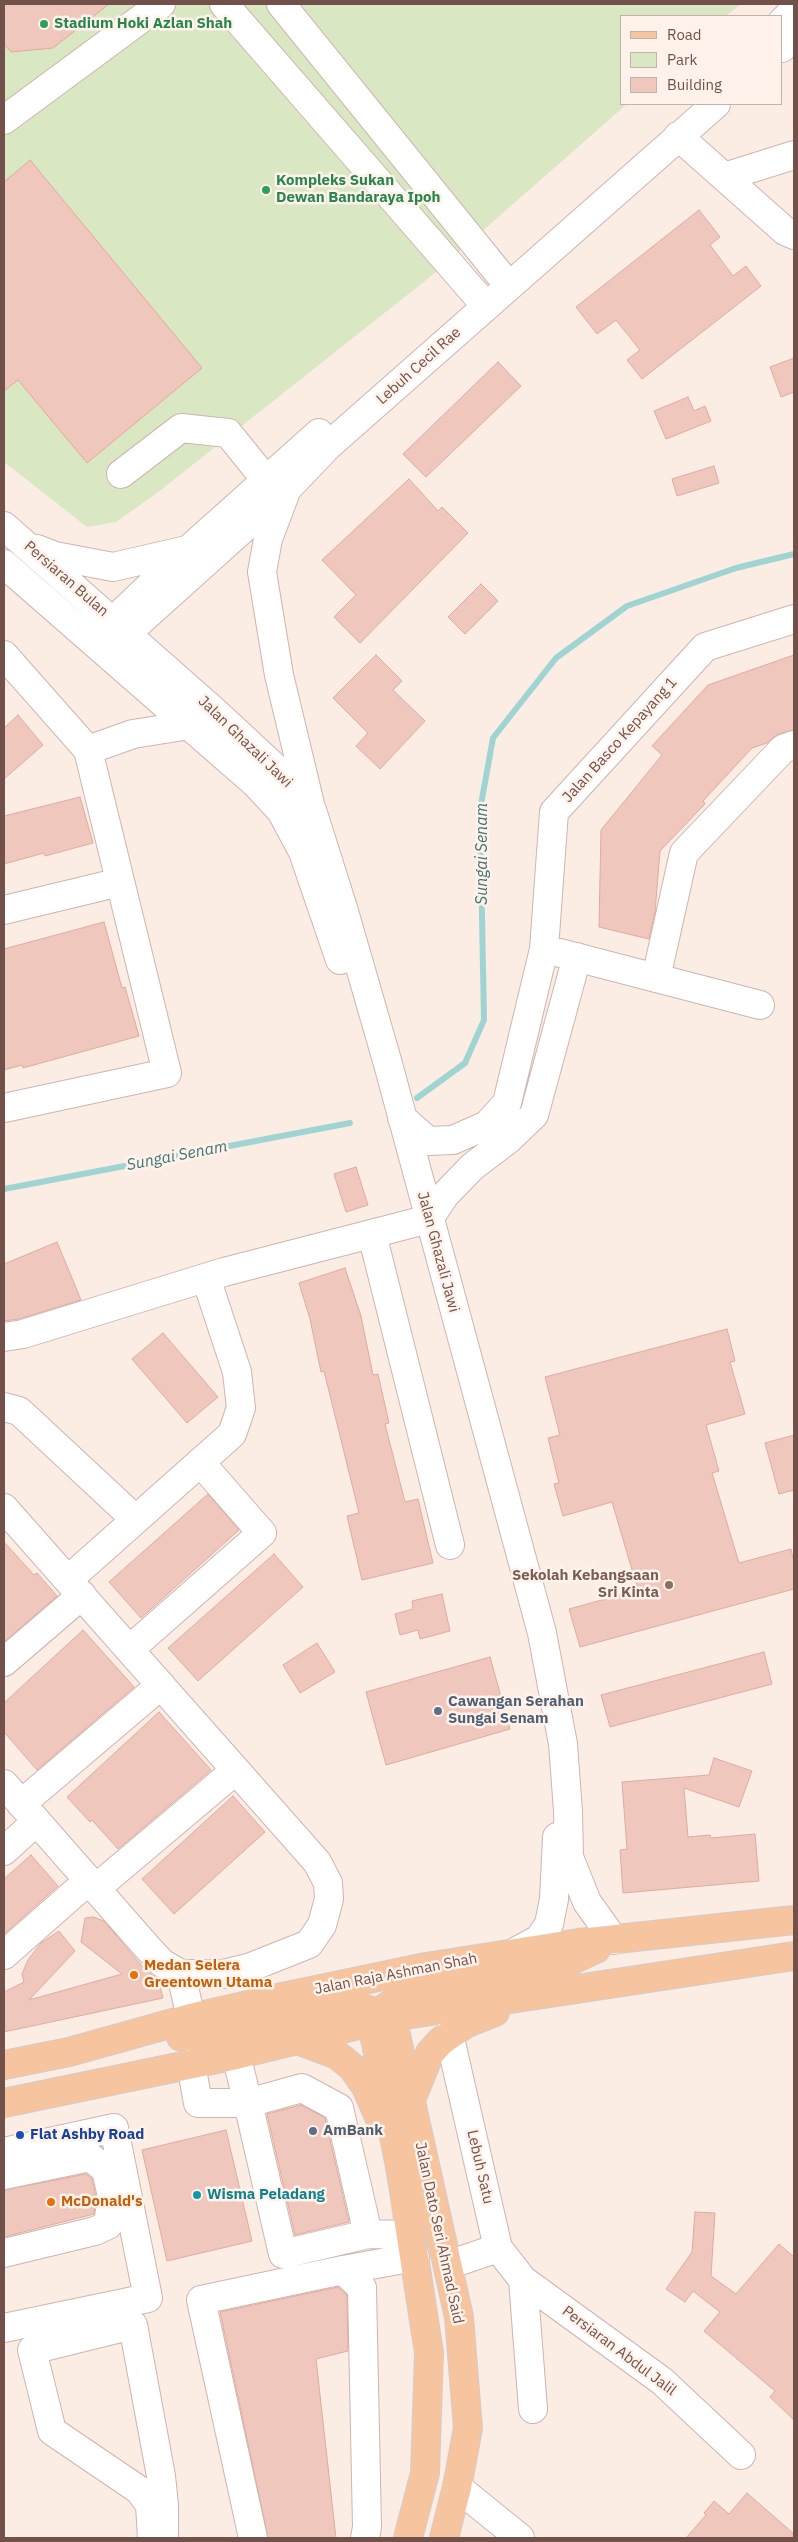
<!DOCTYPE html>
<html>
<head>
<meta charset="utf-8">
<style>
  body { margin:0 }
  #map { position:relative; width:798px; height:2542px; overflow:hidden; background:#fbede4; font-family:"IBM Plex Sans",sans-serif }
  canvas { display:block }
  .frame { position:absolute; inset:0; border:5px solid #72514b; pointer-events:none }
  .legend { position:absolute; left:620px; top:15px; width:162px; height:90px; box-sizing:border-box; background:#fef2ea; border:1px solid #c6b2aa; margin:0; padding:6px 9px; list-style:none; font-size:15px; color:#72514b }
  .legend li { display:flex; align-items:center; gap:10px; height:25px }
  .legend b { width:25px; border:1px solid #c6b2aa }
</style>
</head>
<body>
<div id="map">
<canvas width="798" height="2542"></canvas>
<div class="frame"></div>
<ul class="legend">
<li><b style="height:6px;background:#f6c49f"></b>Road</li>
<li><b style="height:14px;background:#d9e8c3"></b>Park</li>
<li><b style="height:14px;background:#efc7bd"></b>Building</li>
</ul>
</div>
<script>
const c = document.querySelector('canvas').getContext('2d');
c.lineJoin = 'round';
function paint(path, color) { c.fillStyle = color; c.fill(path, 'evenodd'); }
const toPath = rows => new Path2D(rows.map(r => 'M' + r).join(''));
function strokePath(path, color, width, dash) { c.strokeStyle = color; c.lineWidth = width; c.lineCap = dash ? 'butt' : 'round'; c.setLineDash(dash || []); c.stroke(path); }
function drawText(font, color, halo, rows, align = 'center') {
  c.font = font + ' "IBM Plex Sans",sans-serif'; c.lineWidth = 5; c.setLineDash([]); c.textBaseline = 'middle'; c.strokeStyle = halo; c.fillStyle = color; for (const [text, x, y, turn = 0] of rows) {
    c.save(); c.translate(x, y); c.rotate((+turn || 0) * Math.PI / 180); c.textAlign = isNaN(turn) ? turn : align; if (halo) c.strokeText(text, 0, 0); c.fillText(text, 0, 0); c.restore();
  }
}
paint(toPath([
  [4,4,741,4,726,16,622,16,622,104,627,104,430,277,157,493,116,522,87,527,4,462]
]), '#d9e8c3');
strokePath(toPath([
  [417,1098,465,1063,484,1020,480,810,493,738,556,658,627,606,736,568,794,554],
  [4,1189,350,1123]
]), '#a0d4d2', 6);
const building = toPath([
  [4,4,109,4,53,48,11,52,4,44,4,4],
  [30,160,202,368,87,463,18,380,4,391,4,182,30,160],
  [699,210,720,237,710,245,733,276,746,266,761,286,642,379,627,360,640,350,616,320,597,334,576,307,699,210],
  [794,358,794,392,781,397,770,367,794,358],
  [498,362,521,386,426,477,403,454,498,362],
  [688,397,694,411,705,406,711,421,666,439,654,411,688,397],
  [714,466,719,483,677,496,672,479,714,466],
  [409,479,438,511,442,507,468,533,360,643,334,617,356,595,322,560,409,479],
  [481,584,498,601,465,634,448,617,481,584],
  [376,655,402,681,393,690,425,721,380,769,356,746,368,733,333,698,376,655],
  [794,655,794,730,778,734,767,743,752,748,703,801,705,804,660,851,655,912,649,939,599,927,601,830,662,755,652,746,708,685,794,655],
  [18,715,43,745,4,779,4,728,18,715],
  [80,797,93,843,45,856,44,853,4,864,4,816,80,797],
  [104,922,122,988,125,987,139,1036,23,1068,22,1065,4,1070,4,949,104,922],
  [356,1167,368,1205,346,1212,334,1174,356,1167],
  [57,1242,81,1300,19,1319,4,1321,4,1264,57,1242],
  [345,1268,361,1316,373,1375,378,1374,389,1423,385,1424,405,1502,418,1499,433,1563,362,1580,347,1516,359,1513,324,1371,321,1372,310,1319,299,1283,345,1268],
  [727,1329,735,1361,730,1362,745,1414,706,1425,719,1471,712,1473,739,1563,791,1549,794,1562,794,1589,580,1647,569,1609,638,1590,612,1502,563,1516,554,1484,559,1483,548,1438,560,1435,545,1377,727,1329],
  [163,1333,218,1397,187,1423,132,1359,163,1333],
  [794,1435,794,1490,779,1494,765,1443,794,1435],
  [208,1494,239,1530,141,1618,109,1582,208,1494],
  [4,1542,34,1575,37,1573,57,1596,4,1642,4,1542],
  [274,1554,303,1587,198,1681,168,1648,274,1554],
  [442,1594,450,1631,420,1639,418,1630,400,1635,395,1614,413,1609,412,1601,442,1594],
  [83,1630,134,1687,37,1770,4,1732,4,1703,83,1630],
  [317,1643,335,1672,300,1693,283,1665,317,1643],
  [764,1652,772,1684,610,1727,601,1695,764,1652],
  [490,1657,510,1729,386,1765,366,1692,490,1657],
  [159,1712,211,1770,118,1849,92,1820,90,1822,67,1797,159,1712],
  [714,1758,752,1771,739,1807,684,1788,688,1837,710,1835,711,1838,755,1834,759,1881,623,1893,620,1850,627,1849,622,1782,709,1775,714,1758],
  [233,1796,265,1832,174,1914,142,1879,233,1796],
  [31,1855,58,1886,4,1934,4,1879,31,1855],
  [93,1917,104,1921,146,1971,158,1979,163,1998,4,2032,4,1992,24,1982,22,1974,28,1960,41,1943,59,1931,75,1951,29,2000,122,1974,81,1942,85,1918,93,1917],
  [301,2105,325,2118,349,2222,295,2235,267,2114,301,2105],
  [226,2130,252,2241,167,2261,142,2150,226,2130],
  [86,2174,92,2179,96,2197,94,2214,4,2237,4,2190,86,2174],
  [695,2212,715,2213,711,2276,736,2294,779,2244,794,2257,794,2420,770,2397,775,2391,704,2331,720,2312,693,2291,685,2302,666,2289,692,2252,695,2212],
  [338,2287,347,2295,348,2351,316,2359,336,2538,268,2538,220,2312,338,2287],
  [747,2493,794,2534,794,2538,686,2538,706,2515,704,2513,714,2501,729,2514,747,2493]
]);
paint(building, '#efc7bd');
strokePath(building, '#e1aa9e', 1);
const minor = toPath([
  [224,4,486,306],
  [281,4,509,286],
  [782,22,794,10],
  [782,48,794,36],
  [4,120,161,4],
  [678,136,785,231,794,235],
  [724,177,794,155],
  [121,474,181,428,228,433,266,480],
  [285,494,268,539,262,572,279,675,310,804],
  [4,526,214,711,283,775,312,810,343,908,388,1064,542,1633,563,1744,568,1811,569,1857,587,1902,614,1940],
  [37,549,55,556,113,567,187,550],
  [4,564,256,784,281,811,303,852,340,960],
  [113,621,188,550,319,433],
  [127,633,286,490,328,446,716,104],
  [4,655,88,750,167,1073,4,1108],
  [88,750,133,734,190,725],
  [4,910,120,882],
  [560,953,760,1005],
  [656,978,684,853,783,749,794,745],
  [402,1118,428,1141,453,1140,487,1125,507,1103,544,949,554,812,705,647,794,619],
  [429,1219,445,1195,472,1167,510,1138,534,1115,577,957],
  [372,1234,450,1545],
  [4,1337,23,1334,224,1272,429,1219],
  [4,1407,19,1411,32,1423,135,1519],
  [4,1508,317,1862,328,1883,329,1899,322,1925,309,1944,251,1967,223,1974,181,1974,162,1963,147,1947,4,1784],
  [69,1579,232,1434,241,1408,237,1372,206,1278],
  [130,1649,262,1533,200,1462],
  [4,1662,82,1595],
  [21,1804,161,1685],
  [4,1851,36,1822],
  [95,1889,236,1770],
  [517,1951,539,1939,549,1924,554,1899,557,1837],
  [4,1955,88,1881],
  [181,1974,191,2018],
  [449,2034,498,2248,523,2280,662,2381,741,2455],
  [236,2055,248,2103,302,2088,339,2108,368,2234,410,2235],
  [191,2064,198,2103,248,2103,283,2254,368,2234],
  [4,2152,114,2128,148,2298,4,2328],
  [4,2175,90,2157,106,2170,112,2196,108,2225,95,2231,4,2253],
  [448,2265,498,2248],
  [343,2270,415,2257],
  [523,2280,533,2409],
  [457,2487,520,2538],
  [152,2538,150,2505,139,2490,52,2431,32,2350,133,2325,161,2476,164,2505,164,2538],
  [253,2538,201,2300,343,2270,362,2288,367,2527,365,2538]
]);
const major = toPath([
  [386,2007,396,2001,429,1991,551,1970,596,1949],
  [392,2017,459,2317,468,2428,457,2487,444,2538],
  [372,2023,401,2172,429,2353,425,2473,408,2538],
  [181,2037,227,2030,342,2006,358,2007,392,2017],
  [297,2040,337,2055,352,2067,366,2087,380,2119],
  [4,2065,69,2052,191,2018,282,1997,426,1967,579,1943,794,1920],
  [410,2102,430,2053,441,2041,467,2023,495,2012],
  [4,2103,236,2055,392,2017,794,1956]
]);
strokePath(minor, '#ceb5ae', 30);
strokePath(major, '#d5cbc9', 30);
strokePath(minor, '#fff', 28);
strokePath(major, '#f6c49f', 28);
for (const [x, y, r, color] of [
  [44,24,5,"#2e9e5b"],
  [266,190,5,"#2e9e5b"],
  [669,1585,5,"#8d6e63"],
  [438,1711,5,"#5c6f8a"],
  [134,1975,5,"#e8710a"],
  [313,2131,5,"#5c6f8a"],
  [20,2135,5,"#1a4fb4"],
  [197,2195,5,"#0f9aa8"],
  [51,2202,5,"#e8710a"]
]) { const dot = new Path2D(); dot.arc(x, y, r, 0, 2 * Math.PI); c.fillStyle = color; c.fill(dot); strokePath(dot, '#fef2ea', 2); }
drawText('bold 15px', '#27864d', '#fef2ea', [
  ["Stadium Hoki Azlan Shah",54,24],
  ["Kompleks Sukan",276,181],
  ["Dewan Bandaraya Ipoh",276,198]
], 'left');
drawText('15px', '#72514b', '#fef2ea', [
  ["Lebuh Cecil Rae",419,366,-42],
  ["Persiaran Bulan",66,579,41],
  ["Jalan Basco Kepayang 1",620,740,-48],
  ["Jalan Ghazali Jawi",245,742,44],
  ["Jalan Ghazali Jawi",438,1252,75],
  ["Jalan Raja Ashman Shah",396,1974,-11],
  ["Lebuh Satu",480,2167,77],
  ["Jalan Dato Seri Ahmad Said",439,2233,78],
  ["Persiaran Abdul Jalil",619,2351,37]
]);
drawText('bold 15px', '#785e54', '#fef2ea', [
  ["Sekolah Kebangsaan",659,1576],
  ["Sri Kinta",659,1593]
], 'right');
drawText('bold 15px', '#4e5e75', '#fef2ea', [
  ["Cawangan Serahan",448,1702],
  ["Sungai Senam",448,1719],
  ["AmBank",323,2131]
], 'left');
drawText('bold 15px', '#c56008', '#fef2ea', [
  ["Medan Selera",144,1966],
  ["Greentown Utama",144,1983],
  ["McDonald's",61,2202]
], 'left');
drawText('bold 15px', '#164399', '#fef2ea', [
  ["Flat Ashby Road",30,2135]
], 'left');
drawText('bold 15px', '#0d838f', '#fef2ea', [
  ["Wisma Peladang",207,2195]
], 'left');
drawText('italic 16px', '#407675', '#fef2ea', [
  ["Sungai Senam",482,854,-90],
  ["Sungai Senam",177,1156,-11]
]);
</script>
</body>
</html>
